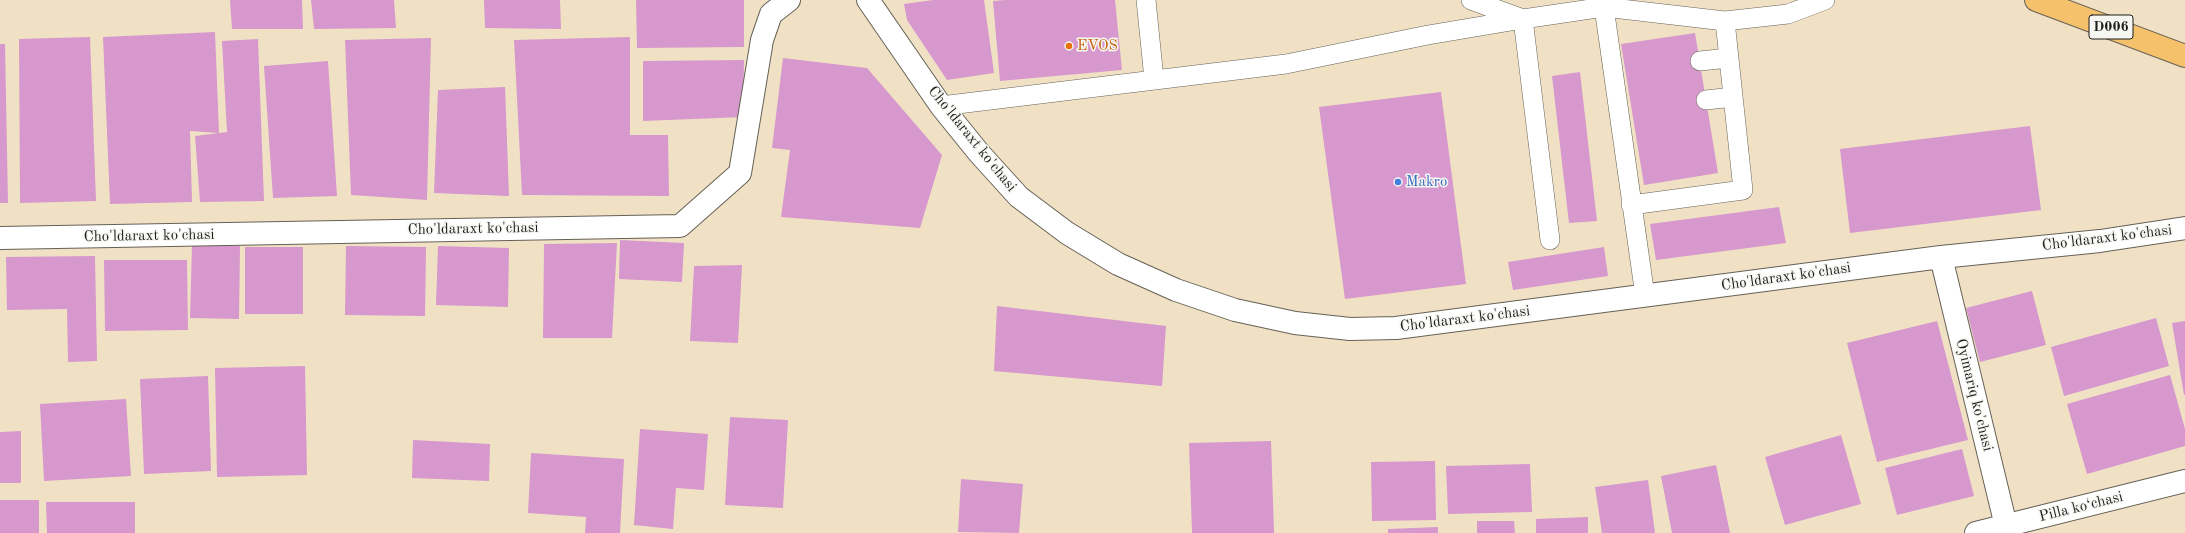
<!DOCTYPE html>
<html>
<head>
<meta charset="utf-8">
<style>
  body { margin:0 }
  canvas { display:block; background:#f0e1c4 }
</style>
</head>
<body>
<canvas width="2185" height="533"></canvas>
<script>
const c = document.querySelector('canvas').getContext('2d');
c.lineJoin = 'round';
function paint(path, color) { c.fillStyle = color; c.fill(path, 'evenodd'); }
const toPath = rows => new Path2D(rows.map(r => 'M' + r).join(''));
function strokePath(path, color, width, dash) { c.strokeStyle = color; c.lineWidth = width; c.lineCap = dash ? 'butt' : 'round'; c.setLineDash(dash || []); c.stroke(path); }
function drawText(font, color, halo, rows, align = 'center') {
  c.font = font + ' "Old Standard TT",serif'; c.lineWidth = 3; c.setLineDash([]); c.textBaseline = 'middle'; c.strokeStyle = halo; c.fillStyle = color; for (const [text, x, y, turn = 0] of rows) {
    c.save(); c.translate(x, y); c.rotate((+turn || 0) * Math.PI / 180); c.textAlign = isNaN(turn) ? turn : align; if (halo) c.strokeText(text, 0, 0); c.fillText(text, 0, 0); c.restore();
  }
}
paint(toPath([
  [230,0,302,0,303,29,232,29],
  [311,0,394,0,396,28,314,29],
  [484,0,560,0,561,29,485,28],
  [636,0,744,0,744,47,637,48],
  [933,0,984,0,994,73,947,80,907,20,904,4],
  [1006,0,1115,0,1122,70,1000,81,993,1],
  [215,32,219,133,227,132,222,41,258,39,264,201,200,202,195,136,219,133,190,131,192,202,110,204,103,37],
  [1695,33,1718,173,1644,185,1621,44],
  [90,37,96,201,20,203,19,39],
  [630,37,630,135,668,135,669,196,522,195,514,40],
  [431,38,427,200,351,195,345,40],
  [0,44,5,44,8,203,0,203],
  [783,58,867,68,942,155,920,228,781,217,790,150,772,148],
  [744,60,743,117,643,121,643,61],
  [328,61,337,196,273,198,264,66],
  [1580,72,1597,221,1569,223,1552,76],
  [505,87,509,196,434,193,438,90],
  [1441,92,1466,284,1345,299,1319,107],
  [2030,126,2041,210,1850,233,1840,149],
  [1779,207,1786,243,1656,260,1650,224],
  [620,240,684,243,682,282,619,279],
  [617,243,612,338,543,338,544,244],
  [192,245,240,246,239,319,190,318],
  [346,246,426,247,425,316,345,315],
  [438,246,509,248,508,307,436,305],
  [245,247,303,247,303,314,245,314],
  [1604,247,1608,276,1513,290,1508,262],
  [95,256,97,361,68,362,67,309,7,310,6,257],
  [104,260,187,260,188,330,105,331],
  [742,265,738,343,690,341,694,266],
  [2032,291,2046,345,1980,362,1966,308],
  [997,306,1166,326,1162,386,994,371],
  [2156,318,2169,366,2064,396,2051,347],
  [1937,321,1968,440,1877,462,1847,343],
  [2185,321,2185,395,2184,395,2172,323],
  [305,366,307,475,217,477,215,368],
  [2170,375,2185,429,2185,446,2087,474,2067,404],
  [208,376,211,471,144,474,140,379],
  [126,399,131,476,44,481,40,404],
  [730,417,788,420,783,508,725,505],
  [640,429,708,434,704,490,676,488,673,529,634,525],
  [21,431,21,483,0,483,0,432],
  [1841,435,1861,504,1785,525,1765,457],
  [413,440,490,444,489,481,412,478],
  [1271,441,1274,533,1192,533,1189,443],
  [1962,449,1974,496,1897,515,1885,468],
  [531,453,624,459,620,533,585,533,586,517,528,513],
  [1435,461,1436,520,1372,521,1371,462],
  [1530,464,1532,512,1448,514,1446,466],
  [1716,465,1730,533,1672,533,1661,476],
  [961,479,1023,484,1019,533,958,532],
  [1648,480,1655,533,1602,533,1595,487],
  [0,500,39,500,39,533,0,533],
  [46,502,135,502,135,533,47,533],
  [1588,517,1588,533,1536,533,1536,519],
  [1477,521,1514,521,1515,533,1477,533],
  [1438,527,1438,533,1388,533,1388,529]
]), '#d698cd');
const lane = toPath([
  [1146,0,1154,79],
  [1471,0,1523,19,1604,7,1725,21,1743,190,1631,205],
  [1603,0,1645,296],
  [1725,21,1788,14,1825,0],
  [1700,61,1729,58],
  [1706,100,1733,97],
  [941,106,1286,64,1428,35,1523,19,1550,240]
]);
const street = toPath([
  [868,0,941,106,979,153,1019,197,1067,233,1118,264,1176,290,1235,310,1295,323,1350,329,1396,328,1941,257,2100,241,2185,228],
  [0,238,680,226,740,173,762,40,771,14,789,0],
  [1941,257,2006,526,2005,533],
  [1976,533,2185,481]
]);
const primary = toPath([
  [2036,0,2185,56]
]);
strokePath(lane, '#666157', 20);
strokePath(street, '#666157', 24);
strokePath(primary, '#666157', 24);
strokePath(lane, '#fff', 19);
strokePath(street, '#fff', 22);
strokePath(primary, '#f5c16b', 22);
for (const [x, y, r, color] of [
  [1069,46,4,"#e8710a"],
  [1398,182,4,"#3f7fe0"]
]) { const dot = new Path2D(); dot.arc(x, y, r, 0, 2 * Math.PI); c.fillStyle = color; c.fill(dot); strokePath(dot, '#f6f6f2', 1.5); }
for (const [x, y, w] of [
  [2111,27,44]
]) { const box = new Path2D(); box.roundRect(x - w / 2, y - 12, w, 24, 3); c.fillStyle = '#f6f6f2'; c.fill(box); strokePath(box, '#1c1c1c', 1); }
drawText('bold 14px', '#1c1c1c', null, [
  ["D006",2111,27]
]);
drawText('15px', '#c56008', '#f6f6f2', [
  ["EVOS",1077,46]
], 'left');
drawText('15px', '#1c1c1c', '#f6f6f2', [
  ["Cho'ldaraxt ko'chasi",972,139,51],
  ["Cho'ldaraxt ko'chasi",473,229,-1],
  ["Cho'ldaraxt ko'chasi",149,236,-1],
  ["Cho'ldaraxt ko'chasi",2107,238,-7],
  ["Cho'ldaraxt ko'chasi",1786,277,-8],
  ["Cho'ldaraxt ko'chasi",1465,319,-7],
  ["Oyimariq ko'chasi",1974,395,76],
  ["Pilla ko‘chasi",2081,507,-14]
]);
drawText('15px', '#366cbe', '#f6f6f2', [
  ["Makro",1406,182]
], 'left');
</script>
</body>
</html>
